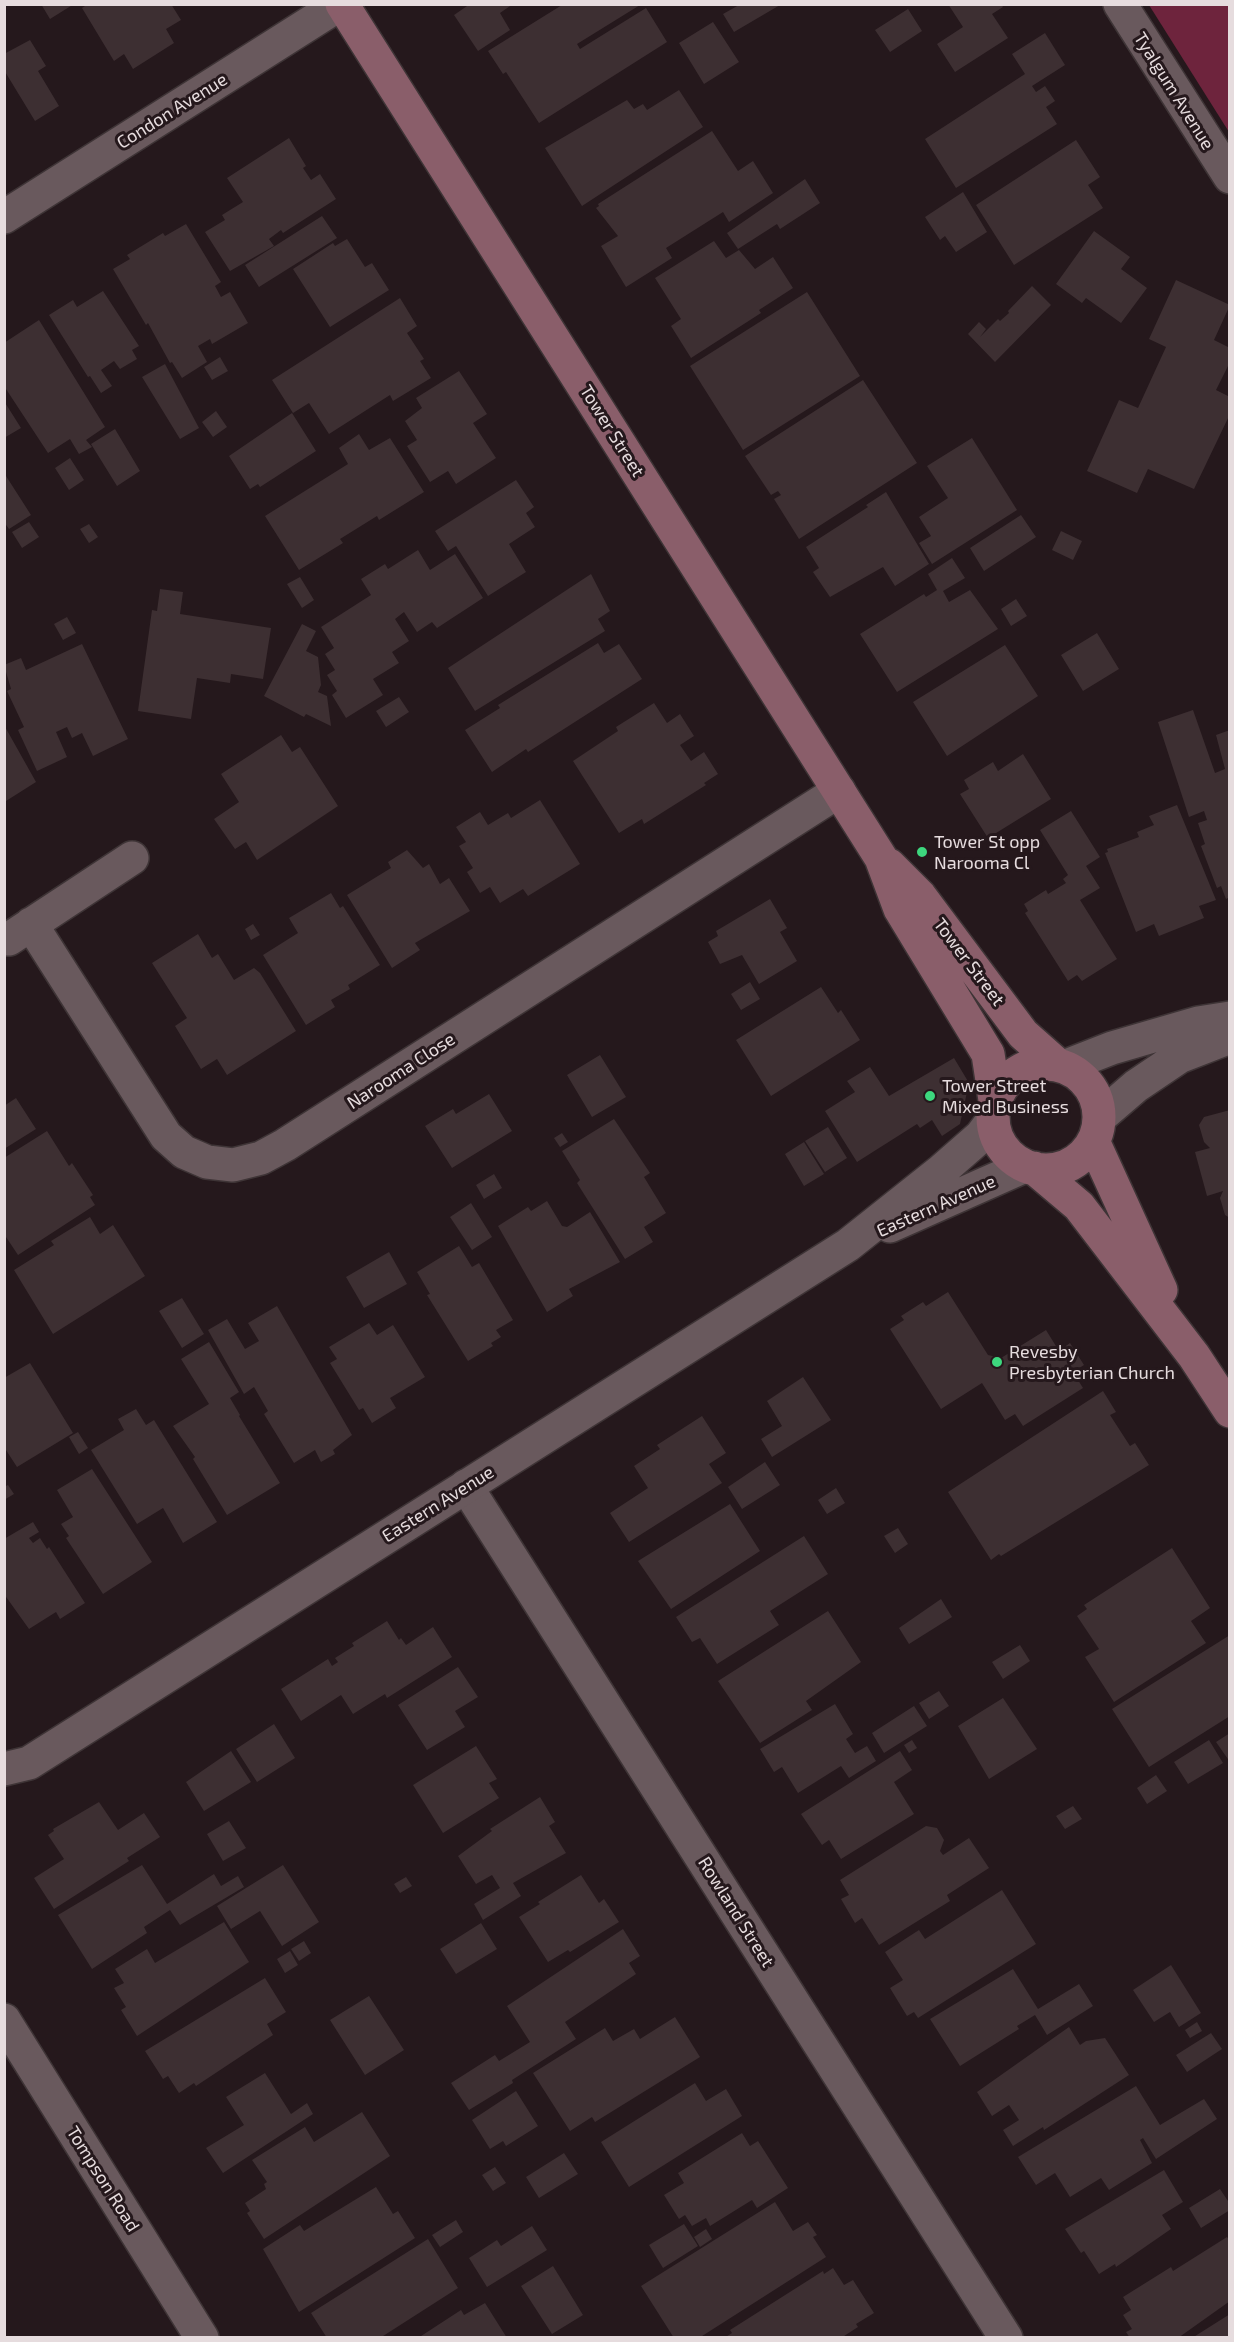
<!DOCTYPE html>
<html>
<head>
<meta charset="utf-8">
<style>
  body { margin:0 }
  #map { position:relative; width:1234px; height:2342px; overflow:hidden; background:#25181c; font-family:"Exo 2",sans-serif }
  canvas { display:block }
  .frame { position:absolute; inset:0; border:6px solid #e6dcde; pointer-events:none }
</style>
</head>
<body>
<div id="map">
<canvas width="1234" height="2342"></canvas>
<div class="frame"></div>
</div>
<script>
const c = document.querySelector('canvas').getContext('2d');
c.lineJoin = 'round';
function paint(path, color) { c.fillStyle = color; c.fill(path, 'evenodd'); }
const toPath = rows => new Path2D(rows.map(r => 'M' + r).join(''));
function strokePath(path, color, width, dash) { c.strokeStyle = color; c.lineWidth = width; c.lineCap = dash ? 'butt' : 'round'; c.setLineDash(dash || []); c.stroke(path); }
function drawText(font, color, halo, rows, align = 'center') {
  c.font = font + ' "Exo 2",sans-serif'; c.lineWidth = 6; c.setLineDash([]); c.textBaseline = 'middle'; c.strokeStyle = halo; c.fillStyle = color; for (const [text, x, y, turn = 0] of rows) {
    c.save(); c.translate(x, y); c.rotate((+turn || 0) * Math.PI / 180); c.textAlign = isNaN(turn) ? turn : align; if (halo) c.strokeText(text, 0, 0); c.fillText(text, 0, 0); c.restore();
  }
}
paint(toPath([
  [1149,5,1229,5,1229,132]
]), '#6e243d');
paint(toPath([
  [41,4,74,4,50,19],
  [88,4,171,4,181,20,166,29,174,43,133,69,124,54,114,61,82,8],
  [470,4,513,4,500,13,510,30,478,51,454,15],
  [948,4,1001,4,1003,7,992,14,1008,38,955,72,937,44,963,27],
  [562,5,640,5,577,44,580,49,646,8,667,42,539,123,506,72,503,74,488,51],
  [739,5,780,5,734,32,723,14],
  [908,9,922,31,890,52,875,30],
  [713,22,739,62,704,84,679,43],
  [1045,33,1065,65,1032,86,1036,92,1045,86,1055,101,1046,107,1057,124,956,188,925,139,1025,74,1012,54],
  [30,40,46,66,38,71,59,106,35,121,4,70,4,54],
  [679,90,703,127,582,206,545,148,627,100,634,109,643,104,647,110],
  [712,131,738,171,753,161,773,193,729,222,723,212,666,248,672,258,626,287,601,246,618,236,596,208,599,206,598,204],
  [289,138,306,166,303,168,311,180,320,174,336,199,283,233,281,230,269,239,274,246,230,271,205,232,225,220,222,215,243,202,227,178],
  [1076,140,1100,177,1088,185,1103,208,1014,265,976,205],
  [805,179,820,203,780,229,777,224,738,249,727,233],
  [963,192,987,232,956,252,945,236,940,240,925,217],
  [322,216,337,238,259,287,245,265],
  [186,224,221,282,215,286,221,297,230,292,248,323,212,344,210,339,198,346,207,362,182,378,172,362,170,363,148,323,146,325,113,269,130,259,127,255,163,233,165,236],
  [1094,231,1130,257,1121,269,1147,288,1121,323,1086,298,1082,303,1056,284],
  [347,239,365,267,372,263,389,290,330,327,293,269,333,243,335,246],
  [714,241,726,258,739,250,755,269,773,257,793,288,759,310,761,313,691,358,671,326,681,319,655,278],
  [1176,280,1230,305,1214,340,1230,348,1230,362,1216,390,1230,397,1230,414,1194,489,1148,469,1137,493,1087,471,1119,400,1138,408,1166,347,1149,339],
  [1032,286,1051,305,995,362,968,334,979,322,986,329,980,337,998,319,1000,321,1009,313,1008,311],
  [103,291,139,346,132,350,137,359,120,369,114,361,101,370,112,386,101,393,90,376,88,377,49,315,73,300,77,307],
  [807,292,860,376,743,450,690,366],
  [400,298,417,326,407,333,424,359,420,361,431,378,393,401,390,395,329,434,309,403,293,413,272,380],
  [39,320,105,427,86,440,92,447,79,454,70,439,48,453,4,386,4,343],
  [220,357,228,371,212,380,204,367],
  [165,364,199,428,180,439,142,377],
  [459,371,487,414,473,423,496,458,456,484,448,471,430,482,407,446,417,440,405,421,422,408,416,398],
  [863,380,917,463,799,539,774,499,781,495,778,491,771,495,745,456],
  [4,401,21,428,4,438],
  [216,411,227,427,213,437,202,422],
  [292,413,316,451,260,487,258,484,250,489,229,456],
  [115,429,140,471,117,486,91,444],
  [359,434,369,450,390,438,424,492,379,520,377,516,340,539,343,543,299,570,265,516,348,464,339,448],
  [972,438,1017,510,932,564,919,543,931,536,919,517,948,498,927,466],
  [70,458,84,480,69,490,55,468],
  [6,476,31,515,9,529,4,522],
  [516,480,534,507,526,513,535,527,509,544,526,572,488,596,456,546,448,551,435,531],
  [886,492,929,564,895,586,883,567,830,597,813,572,819,568,806,547,868,507,866,505],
  [1021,515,1036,537,984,571,970,548],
  [29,522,39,537,22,548,12,532],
  [89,524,98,537,89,543,80,529],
  [1061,531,1082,541,1073,560,1052,550],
  [418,550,430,570,455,554,483,598,437,628,432,622,417,632,404,612,395,619,409,641,392,652,399,663,373,679,383,695,346,718,332,695,337,691,327,675,335,670,325,654,334,648,321,627,371,595,361,579,385,564,388,569],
  [952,558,965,578,943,591,949,602,970,590,998,629,897,692,860,634,924,594,926,597,937,590,928,574],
  [591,574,610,611,598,619,605,631,475,711,448,668],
  [300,577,314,600,302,608,287,584],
  [160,589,183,592,180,614,271,628,263,679,231,674,230,683,197,678,191,719,138,711,152,610,157,611],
  [1016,599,1027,616,1011,626,1001,609],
  [67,617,76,633,63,640,54,624],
  [302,624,316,631,306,651,318,657,321,685,318,692,327,696,331,726,306,714,304,717,264,696],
  [1097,633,1119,669,1083,691,1061,655],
  [598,643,604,653,619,644,642,679,528,752,526,749,492,772,465,730,500,708,498,705],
  [82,644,128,739,93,756,82,733,72,738,67,727,56,732,67,757,37,771,18,730,24,727,7,691,11,689,4,665,21,658,26,670],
  [1005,645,1038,696,947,756,913,702],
  [399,697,409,712,386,727,376,711],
  [654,703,667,723,680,714,694,736,680,745,691,761,704,752,718,774,704,783,706,785,644,824,642,819,619,833,573,761,618,731,616,727],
  [1193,710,1215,773,1225,769,1216,735,1230,730,1230,897,1226,899,1221,886,1217,888,1201,846,1205,844,1198,823,1207,820,1204,811,1189,817,1158,722],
  [4,725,36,782,6,801,4,799],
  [281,735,292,752,300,747,338,806,257,860,246,842,235,849,214,819,239,802,221,774],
  [1023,754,1051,799,988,838,960,794,969,789,964,780,993,762,998,771],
  [540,800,580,864,528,896,523,889,500,903,490,887,480,893,467,872,473,868,459,846,466,842,456,827,480,812,488,825,508,813,511,818],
  [1177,805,1216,900,1199,906,1204,918,1159,936,1154,924,1136,932,1105,853,1108,852,1107,849,1139,837,1137,832,1154,825,1149,816],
  [1071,811,1100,857,1086,866,1100,888,1080,900,1117,959,1082,981,1077,975,1068,981,1025,913,1028,911,1024,904,1046,890,1048,894,1066,883,1063,879,1068,875,1040,830],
  [407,850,423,868,429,864,440,884,449,878,470,911,415,943,420,950,392,968,347,895,391,868,388,862],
  [331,893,340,908,343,906,380,965,348,985,350,989,331,1000,335,1007,306,1025,263,955,298,933,289,918],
  [770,899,787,928,780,932,797,961,759,984,742,955,720,964,708,942,718,936,716,931],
  [253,924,260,935,251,940,245,929],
  [198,934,212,958,218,954,234,980,254,968,260,973,296,1031,227,1075,217,1059,201,1069,175,1026,187,1018,152,963],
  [750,982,760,999,741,1010,731,994],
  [821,987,838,1013,841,1010,860,1040,771,1096,736,1040],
  [600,1055,626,1097,592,1117,567,1075],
  [954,1058,969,1083,960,1124,942,1136,932,1120,920,1128,917,1124,857,1162,825,1111,855,1092,847,1081,870,1067,889,1096],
  [489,1094,512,1131,452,1168,425,1126,453,1109,456,1114],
  [16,1098,36,1129,4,1149,4,1106],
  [1230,1110,1230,1218,1225,1215,1220,1198,1223,1191,1207,1196,1195,1152,1210,1148,1204,1142,1199,1125,1204,1117],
  [614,1119,650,1173,644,1177,666,1213,644,1227,653,1242,625,1259,577,1183,580,1180,562,1151],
  [828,1127,847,1158,825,1172,805,1141],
  [47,1131,69,1166,72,1163,93,1195,90,1197,95,1205,18,1255,4,1234,4,1158],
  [562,1133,568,1142,560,1147,554,1138],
  [804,1142,824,1174,804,1186,785,1154],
  [494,1174,502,1188,484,1199,476,1185],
  [547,1201,562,1226,567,1227,590,1212,620,1262,569,1289,573,1296,547,1312,498,1226,528,1207,531,1211],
  [471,1203,492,1237,472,1250,450,1217],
  [90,1217,100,1234,113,1225,145,1276,53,1334,14,1270,54,1245,51,1241],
  [459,1246,472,1267,479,1263,513,1320,496,1330,501,1337,491,1343,493,1346,468,1361,427,1295,430,1294,417,1272],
  [389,1252,407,1284,364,1308,346,1277],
  [948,1292,988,1355,1001,1358,1046,1330,1059,1351,1070,1343,1084,1365,1073,1372,1083,1388,1023,1426,1015,1414,1005,1420,982,1383,941,1409,890,1329,904,1320,901,1316,923,1302,926,1306],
  [182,1298,204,1334,182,1348,159,1311],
  [277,1306,352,1435,333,1450,335,1454,321,1462,315,1450,294,1463,264,1414,268,1411,254,1387,244,1394,208,1330,227,1319,245,1349,259,1341,248,1323],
  [369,1323,377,1335,393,1325,425,1377,390,1398,396,1408,372,1423,363,1408,359,1410,330,1363,337,1359,329,1347],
  [209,1342,239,1392,230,1398,240,1415,239,1416,280,1483,227,1515,193,1459,195,1457,173,1426,209,1404,181,1359],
  [30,1363,73,1433,17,1467,4,1447,4,1378],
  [803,1377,831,1420,772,1457,761,1439,782,1426,767,1401],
  [1103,1391,1116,1412,1110,1415,1130,1446,1135,1443,1149,1465,1001,1556,999,1554,991,1560,948,1492],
  [136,1409,146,1425,154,1420,217,1522,183,1543,163,1508,137,1524,91,1450,124,1430,118,1419],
  [702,1416,726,1453,709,1464,722,1483,629,1542,610,1513,648,1488,634,1466,660,1449,657,1445],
  [78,1432,88,1448,79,1454,69,1437],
  [765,1462,780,1485,742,1509,728,1487],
  [92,1469,152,1562,103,1594,66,1538,69,1536,61,1524,73,1517,57,1490],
  [8,1485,14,1494,4,1500,4,1487],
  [836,1488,845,1503,827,1514,818,1500],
  [730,1504,760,1551,671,1609,638,1561],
  [33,1522,39,1532,29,1538,33,1543,40,1538,47,1549,49,1547,85,1603,60,1619,56,1612,29,1629,4,1594,4,1539],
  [898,1528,908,1544,895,1553,884,1536],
  [804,1536,828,1574,770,1611,779,1625,717,1664,700,1638,692,1642,676,1617],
  [1172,1548,1210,1608,1191,1621,1206,1643,1114,1702,1085,1657,1099,1649,1077,1616,1087,1609,1084,1605],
  [941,1599,952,1617,909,1644,899,1628],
  [828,1611,861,1662,806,1701,812,1710,760,1743,718,1681],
  [387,1621,399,1640,401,1638,406,1645,433,1627,452,1657,387,1698,385,1694,353,1714,341,1695,301,1721,281,1689,328,1659,332,1666,338,1662,335,1658,354,1646,352,1643],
  [1230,1635,1230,1716,1149,1767,1112,1709],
  [1020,1645,1030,1661,1003,1679,992,1662],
  [458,1667,478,1697,455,1711,465,1727,427,1750,398,1705],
  [939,1691,949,1706,929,1719,919,1703],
  [1003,1698,1037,1749,989,1779,958,1726],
  [835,1704,853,1734,846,1739,855,1753,867,1746,876,1761,849,1778,841,1766,798,1793,782,1767,774,1772,760,1749],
  [914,1706,927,1726,884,1753,872,1733],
  [274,1724,295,1758,257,1782,236,1749],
  [1230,1733,1230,1762,1216,1742],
  [912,1740,917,1748,909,1753,904,1745],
  [1209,1740,1223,1763,1188,1784,1174,1762],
  [476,1746,497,1779,489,1783,499,1798,443,1833,413,1785],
  [231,1751,251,1782,204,1811,186,1782],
  [900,1751,912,1770,894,1782,914,1814,841,1859,829,1840,822,1845,801,1814],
  [1156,1775,1167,1791,1147,1804,1137,1788],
  [540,1797,555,1822,549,1826,566,1853,513,1883,521,1896,483,1920,474,1904,500,1888,492,1875,476,1884,458,1856,492,1831,490,1829],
  [99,1802,118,1830,144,1813,160,1837,127,1858,129,1861,54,1909,34,1878,64,1859,48,1835,54,1831,53,1829],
  [1073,1806,1082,1819,1065,1829,1056,1816],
  [229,1821,246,1848,223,1861,207,1834],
  [926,1826,937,1828,944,1840,940,1851,943,1855,969,1838,989,1868,947,1895,950,1901,879,1945,862,1918,855,1923,841,1899,849,1895,840,1880],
  [142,1865,167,1904,214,1874,221,1886,238,1876,244,1887,180,1925,170,1910,144,1927,147,1933,92,1969,58,1915],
  [283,1865,319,1922,282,1946,260,1911,231,1929,217,1906],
  [581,1875,599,1903,604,1899,619,1922,570,1952,568,1950,548,1962,519,1917,540,1904,538,1902],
  [406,1877,412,1886,400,1893,394,1884],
  [1002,1890,1036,1944,918,2018,914,2012,907,2016,890,1988,903,1980,885,1952,919,1930,925,1939],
  [224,1922,249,1962,137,2036,121,2010,126,2007,114,1988,124,1983,115,1969,147,1949,155,1963],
  [481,1923,497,1949,456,1974,440,1949],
  [623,1929,640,1956,629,1963,636,1974,565,2022,576,2039,512,2080,513,2083,469,2110,451,2083,495,2055,499,2061,530,2042,507,2006],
  [304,1941,311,1953,299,1961,291,1949],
  [290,1951,298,1965,285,1973,277,1959],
  [1171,1965,1201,2013,1179,2027,1170,2012,1154,2022,1133,1990],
  [1013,1969,1038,2009,1079,1984,1093,2006,1047,2035,1035,2015,1017,2026,1019,2029,960,2066,930,2019],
  [265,1978,286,2012,267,2024,273,2035,196,2086,194,2083,179,2093,168,2076,163,2079,145,2051],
  [369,1996,404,2050,365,2075,330,2020],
  [675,2017,700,2057,595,2122,592,2117,570,2131,533,2073,605,2028,613,2041,634,2029,640,2039],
  [1197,2022,1202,2031,1190,2038,1185,2030],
  [1069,2027,1080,2045,1086,2041,1105,2038,1129,2075,1044,2130,1043,2127,1013,2146,1003,2130,1019,2120,1009,2105,992,2116,977,2092],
  [1211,2033,1222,2049,1187,2072,1176,2055],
  [265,2073,291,2114,307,2103,313,2114,223,2173,206,2148,244,2125,226,2097],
  [695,2083,706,2101,726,2089,742,2116,629,2187,601,2142],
  [1136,2086,1160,2125,1204,2099,1217,2119,1156,2159,1143,2138,1140,2140,1152,2163,1109,2190,1101,2178,1070,2197,1055,2173,1036,2185,1018,2157],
  [516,2091,538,2126,506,2146,503,2141,490,2149,472,2120],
  [362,2112,390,2156,264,2239,247,2213,250,2211,245,2203,266,2189,264,2184,267,2182,252,2160,305,2127,314,2142],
  [742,2133,750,2146,758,2141,788,2188,757,2208,752,2200,710,2226,706,2218,692,2226,685,2215,679,2219,664,2195,684,2183,678,2173],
  [564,2153,578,2174,539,2198,526,2177],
  [495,2167,506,2183,493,2191,482,2175],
  [1164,2170,1183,2202,1162,2215,1171,2229,1116,2267,1115,2264,1099,2274,1084,2251,1081,2253,1065,2229],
  [376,2187,393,2214,398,2211,415,2238,299,2312,263,2249,300,2225,304,2231],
  [1220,2189,1230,2204,1230,2210,1201,2228,1189,2208],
  [775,2202,793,2231,808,2222,817,2235,813,2237,826,2257,699,2338,674,2338,641,2286],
  [456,2220,463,2232,440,2247,432,2235],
  [684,2224,698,2246,663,2268,649,2245],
  [532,2226,547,2250,487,2287,469,2258,497,2240,501,2246],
  [706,2229,712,2239,700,2247,694,2237],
  [1227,2237,1230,2241,1230,2301,1178,2338,1130,2338,1126,2332,1132,2329,1123,2315,1131,2310,1123,2297,1171,2267,1173,2271],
  [428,2239,458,2288,380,2338,327,2338,311,2313],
  [553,2266,583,2315,552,2334,521,2286],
  [833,2268,844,2285,853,2280,874,2313,856,2324,858,2327,841,2338,724,2338,732,2333,730,2330,823,2271,824,2274],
  [485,2303,507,2338,418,2338,461,2310,464,2315],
  [1230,2314,1230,2338,1192,2338]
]), '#3d2f32');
const minor = toPath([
  [1120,4,1230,177],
  [4,217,340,4],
  [31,924,166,1136,184,1152,207,1162,233,1165,261,1158,285,1145,839,791],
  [9,939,132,858],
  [1066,1066,1112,1048,1198,1023,1230,1018],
  [1100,1117,1136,1086,1179,1057,1230,1037],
  [466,1486,1006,2338],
  [4,2020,202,2338]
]);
const tertiary = toPath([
  [890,1226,1025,1166],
  [4,1769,29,1763,848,1245,941,1171,981,1136,993,1120]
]);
const secondary = toPath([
  [342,4,881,858,900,909,988,1054,995,1100],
  [889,865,920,896,1023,1034,1058,1065],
  '993 1117a53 53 0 1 1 106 0a53 53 0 1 1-106 0Z',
  [1094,1143,1161,1290],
  [1034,1168,1079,1206,1194,1356,1230,1411]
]);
strokePath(minor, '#3e3436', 36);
strokePath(tertiary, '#3e3436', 36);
strokePath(secondary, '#3e3436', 36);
strokePath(minor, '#69595d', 33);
strokePath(tertiary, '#69595d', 33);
strokePath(secondary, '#8a5e6a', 33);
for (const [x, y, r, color] of [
  [922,852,6,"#3dd77e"],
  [930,1096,6,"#3dd77e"],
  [997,1362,6,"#3dd77e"]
]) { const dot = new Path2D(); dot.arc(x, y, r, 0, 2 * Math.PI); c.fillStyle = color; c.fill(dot); strokePath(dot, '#25181c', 2); }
drawText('18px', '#e6dcde', '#25181c', [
  ["Tyalgum Avenue",1174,91,58],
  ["Condon Avenue",172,111,-32],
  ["Tower Street",612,431,58],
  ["Tower Street",969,962,53],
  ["Narooma Close",401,1071,-33],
  ["Eastern Avenue",936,1206,-24],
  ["Eastern Avenue",438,1504,-32],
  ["Rowland Street",736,1912,58],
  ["Tompson Road",103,2179,58]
]);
drawText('18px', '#e6dcde', '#25181c', [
  ["Tower St opp",934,842],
  ["Narooma Cl",934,863],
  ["Tower Street",942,1086],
  ["Mixed Business",942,1107],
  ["Revesby",1009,1352],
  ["Presbyterian Church",1009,1373]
], 'left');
</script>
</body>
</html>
